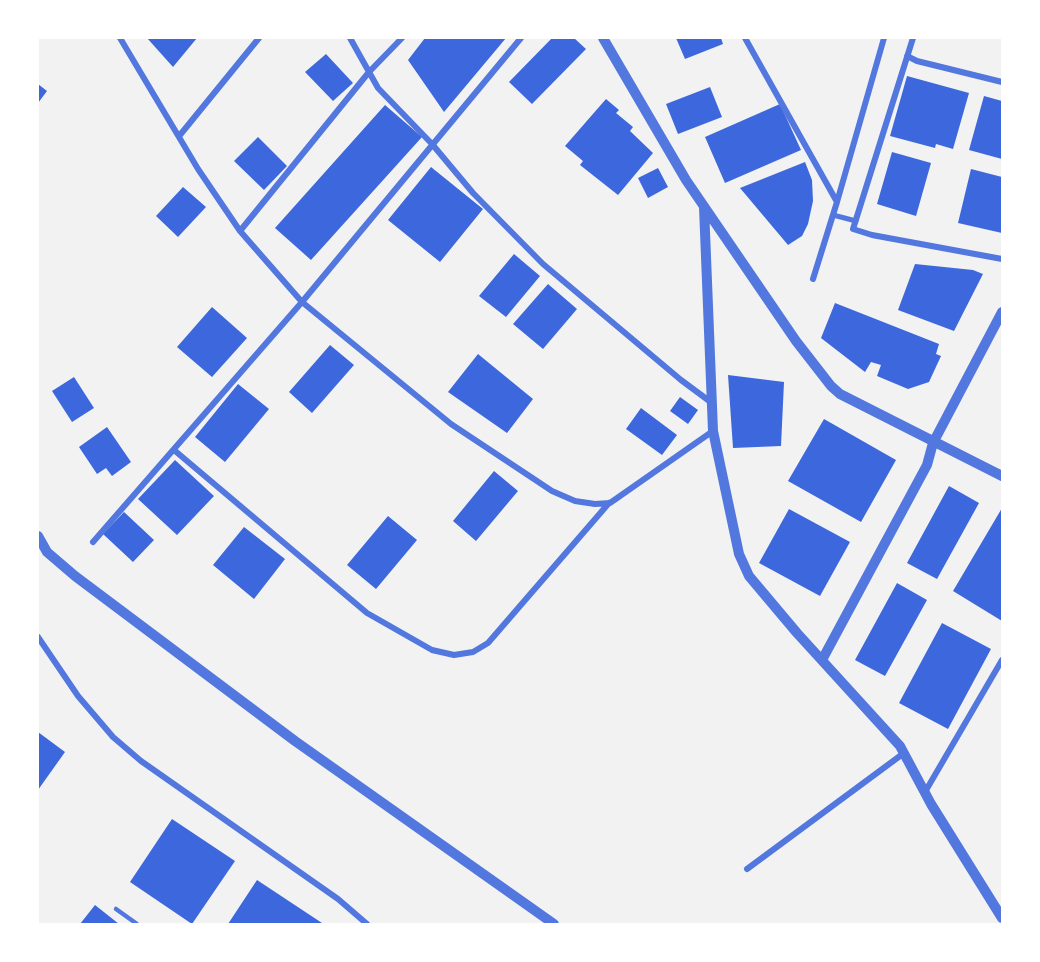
<!DOCTYPE html>
<html>
<head>
<meta charset="utf-8">
<style>
  body { margin:0 }
  #map { position:relative; width:1040px; height:962px; overflow:hidden; background:#f2f2f2; font-family:Bitter,serif }
  canvas { display:block }
  .frame { position:absolute; inset:0; border:39px solid #fff; pointer-events:none }
</style>
</head>
<body>
<div id="map">
<canvas width="1040" height="962"></canvas>
<div class="frame"></div>
</div>
<script>
const c = document.querySelector('canvas').getContext('2d');
c.lineJoin = 'round';
function paint(path, color) { c.fillStyle = color; c.fill(path, 'evenodd'); }
const toPath = rows => new Path2D(rows.map(r => 'M' + r).join(''));
function strokePath(path, color, width, dash) { c.strokeStyle = color; c.lineWidth = width; c.lineCap = dash ? 'butt' : 'round'; c.setLineDash(dash || []); c.stroke(path); }
paint(toPath([
  [147,38,197,38,173,67],
  [425,38,506,38,444,112,408,60],
  [552,38,574,38,586,49,532,104,509,82],
  [676,38,721,38,723,44,685,59],
  [326,54,353,83,333,101,305,72],
  [907,76,969,93,953,149,936,144,935,148,890,136],
  [38,84,47,91,38,103],
  [710,87,722,117,678,134,666,104],
  [984,96,1002,101,1002,159,969,150],
  [606,99,619,110,616,113,633,127,630,131,653,153,618,195,580,165,583,161,565,146],
  [780,104,801,150,725,183,705,137],
  [385,105,422,137,311,260,275,228],
  [258,137,287,166,264,190,234,161],
  [892,152,931,163,916,216,877,204],
  [805,162,812,180,813,201,808,224,802,236,788,245,740,188],
  [431,167,483,209,440,262,388,220],
  [658,168,668,187,648,198,638,178],
  [971,169,1002,177,1002,233,958,223],
  [183,187,206,207,178,237,156,216],
  [514,254,540,276,506,317,479,296],
  [915,264,973,270,983,274,954,331,898,310],
  [548,284,577,309,543,349,513,324],
  [835,303,939,344,936,354,941,356,929,382,908,389,877,376,881,365,871,362,865,372,821,338],
  [212,307,247,338,212,377,177,347],
  [330,345,354,365,312,413,289,392],
  [478,354,533,399,507,433,448,392],
  [728,375,784,382,781,446,733,448],
  [74,377,94,408,72,422,52,391],
  [238,384,269,409,225,462,195,437],
  [680,397,698,410,688,424,670,411],
  [641,408,677,435,662,455,626,429],
  [824,419,896,460,861,522,788,481],
  [107,427,131,462,112,476,106,468,97,474,79,447],
  [175,460,214,496,177,535,138,499],
  [494,471,518,491,476,541,453,521],
  [949,486,979,503,937,579,907,563],
  [1002,508,1002,621,953,591],
  [789,509,850,542,820,596,759,563],
  [124,512,154,540,133,562,103,534],
  [388,516,417,540,376,589,347,565],
  [244,527,285,559,254,599,213,565],
  [897,583,927,600,885,676,855,660],
  [942,623,991,649,948,729,899,703],
  [38,732,65,752,38,790],
  [172,819,235,861,192,924,130,882],
  [257,880,322,923,321,924,228,924],
  [95,905,119,924,80,924]
]), '#3d67dc');
strokePath(toPath([
  [116,909,137,924]
]), '#5277de', 4.5);
strokePath(toPath([
  [833,215,856,221]
]), '#5277de', 5);
strokePath(toPath([
  [120,38,198,169,240,231,302,302,451,424,552,491,575,501,595,504,610,503,713,431],
  [350,38,378,88,432,144,473,193,543,264,681,380,712,403],
  [745,38,837,202,884,38],
  [913,38,853,229,872,235,1002,259],
  [907,56,917,61,1002,82],
  [180,135,259,38],
  [240,231,369,72,402,38],
  [813,279,837,202],
  [174,450,367,613,432,650,454,655,473,652,488,643,609,503],
  [93,542,302,302,521,38],
  [38,637,78,696,113,737,141,761,338,899,367,924],
  [925,792,1002,660],
  [747,869,904,753]
]), '#5277de', 6);
strokePath(toPath([
  [603,38,686,180,796,341,831,386,840,394,1002,476],
  [704,207,713,431,739,554,749,576,797,633,900,746,931,804,1002,918],
  [38,536,47,552,75,576,295,741,554,924],
  [822,660,927,465,933,443,1002,312]
]), '#5277de', 10);
</script>
</body>
</html>
